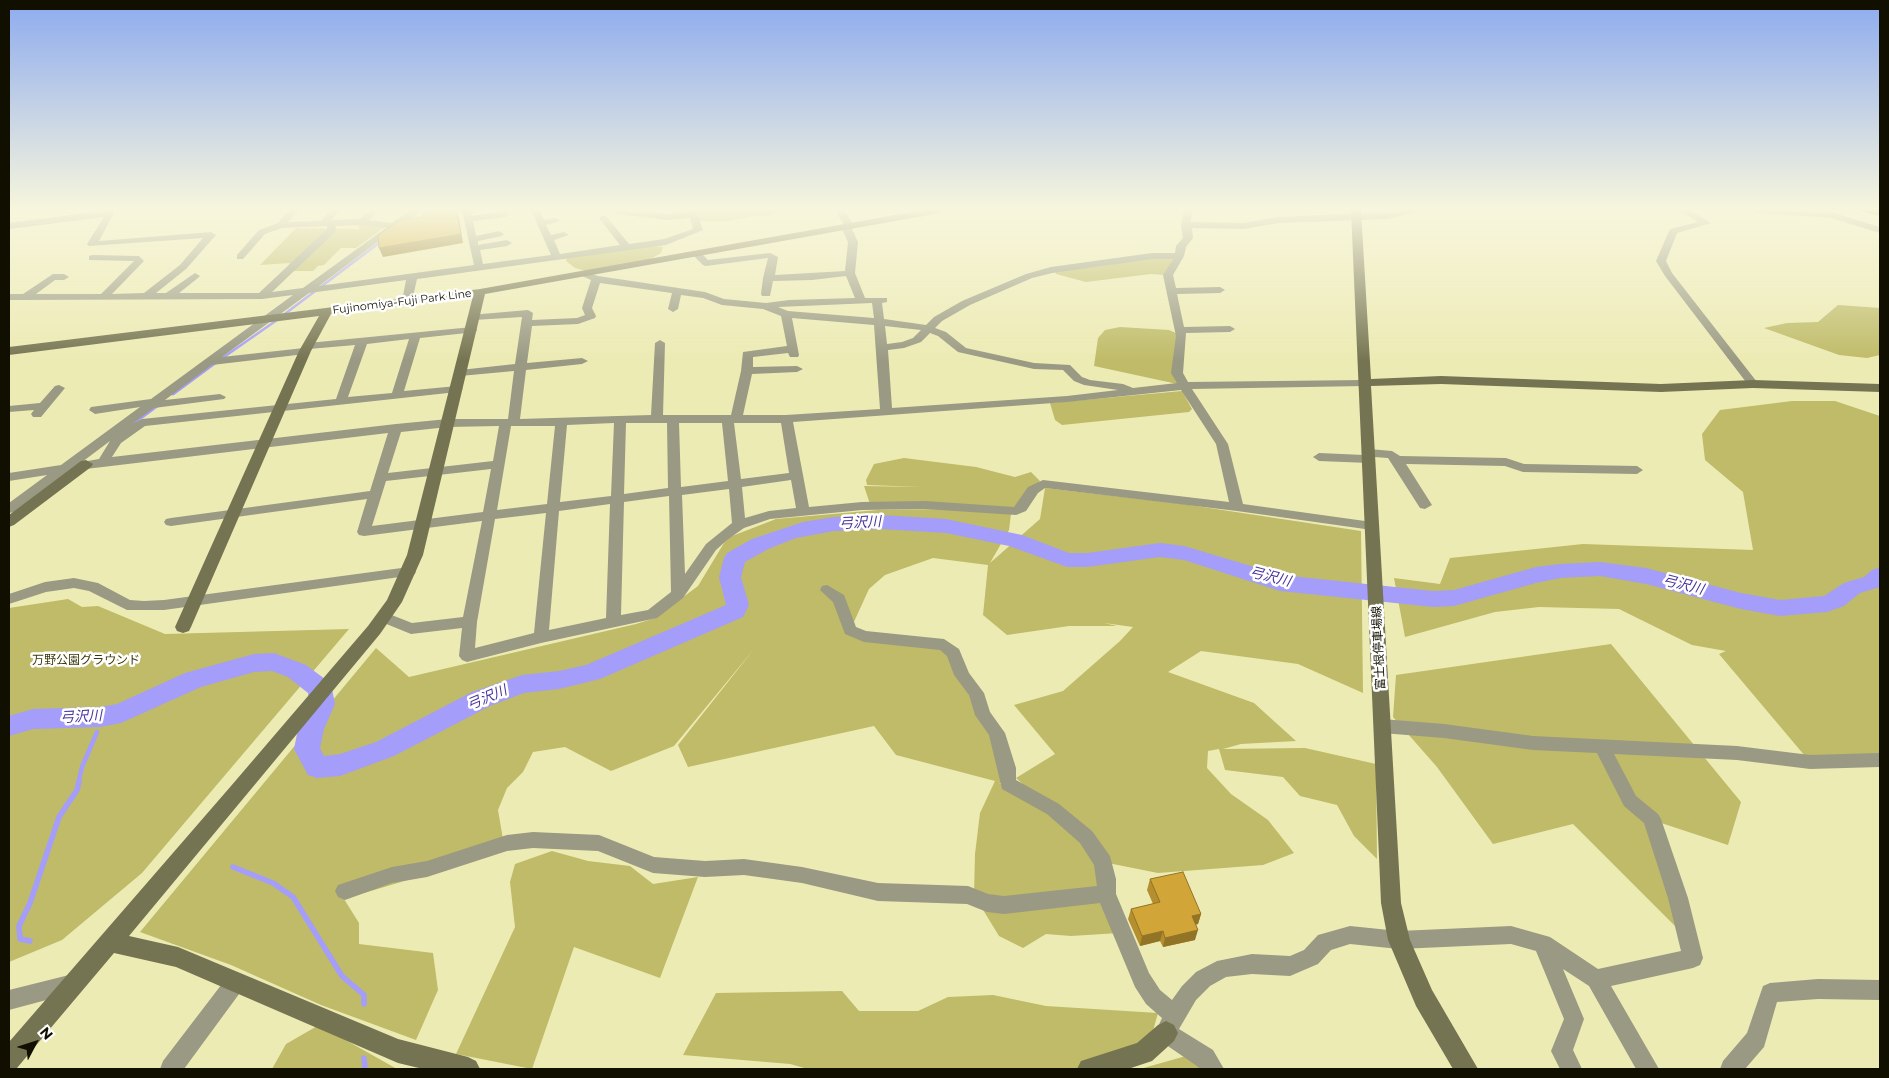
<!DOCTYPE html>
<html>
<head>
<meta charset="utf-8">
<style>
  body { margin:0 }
  #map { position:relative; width:1889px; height:1078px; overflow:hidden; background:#edebb4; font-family:Montserrat,sans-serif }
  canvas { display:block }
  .frame { position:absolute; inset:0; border:10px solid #111000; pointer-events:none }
  .north { position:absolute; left:10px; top:1018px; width:50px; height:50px; -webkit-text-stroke:4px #fff; paint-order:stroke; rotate:50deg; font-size:14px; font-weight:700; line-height:20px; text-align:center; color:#111000 }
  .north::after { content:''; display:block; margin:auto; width:18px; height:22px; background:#111000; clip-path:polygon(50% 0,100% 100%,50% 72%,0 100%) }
</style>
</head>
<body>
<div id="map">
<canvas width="1889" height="1078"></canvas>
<div class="frame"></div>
<div class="north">N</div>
</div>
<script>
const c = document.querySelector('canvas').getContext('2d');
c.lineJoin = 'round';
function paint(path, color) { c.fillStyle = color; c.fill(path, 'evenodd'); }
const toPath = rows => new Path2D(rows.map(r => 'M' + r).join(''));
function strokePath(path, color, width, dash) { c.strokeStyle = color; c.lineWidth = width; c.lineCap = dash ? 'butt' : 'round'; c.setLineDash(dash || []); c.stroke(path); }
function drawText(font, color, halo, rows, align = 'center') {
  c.font = font + ' Montserrat,"Noto Sans JP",sans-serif'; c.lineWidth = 5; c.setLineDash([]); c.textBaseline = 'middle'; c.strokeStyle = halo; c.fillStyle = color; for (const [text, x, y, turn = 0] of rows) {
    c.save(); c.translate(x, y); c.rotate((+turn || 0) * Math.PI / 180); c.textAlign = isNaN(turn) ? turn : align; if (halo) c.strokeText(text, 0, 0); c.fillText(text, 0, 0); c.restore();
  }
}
paint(toPath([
  [695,210,783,210,768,216,754,216,728,221,697,221],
  [358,224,388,225,356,248,341,248,324,265,318,266,313,271,286,271,290,263,260,265,296,228,359,229],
  [649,246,663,247,661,253,647,261,585,271,575,268,566,261,567,256],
  [1155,257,1174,257,1164,275,1151,274,1086,282,1056,274,1055,271,1094,267],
  [1838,305,1880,308,1880,355,1867,358,1839,355,1764,328,1787,323,1818,322],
  [1120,327,1169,330,1178,334,1182,385,1094,366,1098,338,1105,330],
  [1182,391,1192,409,1189,412,1062,425,1055,420,1050,403],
  [1792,401,1835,401,1880,416,1880,760,1810,762,1719,654,1726,651,1692,645,1619,609,1539,607,1495,612,1405,637,1394,578,1440,584,1450,558,1583,544,1753,550,1743,492,1705,460,1702,434,1720,410],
  [904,458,976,467,1015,477,1031,472,1040,481,1014,510,870,504,864,486,922,487,867,485,866,480,874,464],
  [1045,488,1183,504,1361,531,1363,693,1298,664,1201,651,1168,672,1254,703,1296,741,1241,744,1223,749,1305,748,1376,764,1377,859,1354,836,1337,805,1300,796,1283,777,1225,770,1219,749,1208,751,1207,768,1231,794,1268,820,1294,853,1263,865,1158,873,1103,862,1119,933,1071,936,1046,934,1023,948,999,936,974,895,975,854,980,813,995,781,896,755,874,726,688,767,678,745,754,649,674,746,611,771,565,747,533,752,523,772,507,788,498,810,505,851,344,899,359,923,359,944,433,953,438,990,416,1040,321,1005,231,965,140,932,376,648,409,677,636,624,655,618,698,586,727,538,776,519,878,510,941,509,1011,514,1009,530,990,563,1040,519],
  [933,558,988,565,983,615,1007,635,1069,626,1117,626,1104,623,1133,627,1120,641,1063,691,1014,705,1055,754,1016,778,1053,811,1042,803,999,783,1008,784,972,688,944,645,851,635,853,624,869,589,885,575],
  [68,599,82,607,98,606,165,634,349,629,142,873,62,940,9,962,9,608],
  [1611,644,1741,802,1728,845,1652,820,1688,939,1573,824,1493,844,1437,767,1393,717,1396,675],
  [552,851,588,861,630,866,653,884,698,877,660,978,574,947,532,1069,456,1054,515,927,510,882,515,864],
  [842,991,859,1011,918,1011,948,997,993,995,1046,1006,1158,1013,1151,1038,1125,1052,1082,1069,808,1069,790,1064,683,1055,716,993],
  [319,1025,397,1069,272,1069,286,1044],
  [1186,1056,1203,1069,1140,1069]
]), '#bfbb68');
strokePath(toPath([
  [408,221,422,210],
  [282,316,383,240],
  [221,359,277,320]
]), '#a49dfa', 2.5);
strokePath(toPath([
  [173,394,215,363],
  [130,426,157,406]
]), '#a49dfa', 3);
strokePath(toPath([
  [78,784,82,767,97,732]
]), '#a49dfa', 4.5);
strokePath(toPath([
  [233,867,273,883,293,897,342,976,364,995,364,1004],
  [30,941,20,939,19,926,30,903,59,817,77,790,79,782],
  [364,1058,365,1069]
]), '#a49dfa', 5.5);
paint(toPath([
  [881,515,946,519,1022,535,1069,553,1087,553,1160,543,1184,546,1281,575,1433,591,1454,590,1536,567,1560,564,1600,562,1646,568,1741,593,1780,600,1824,596,1844,583,1864,577,1872,570,1880,567,1880,587,1860,593,1844,606,1827,612,1780,616,1741,609,1646,584,1600,576,1560,578,1536,583,1454,606,1433,607,1280,591,1184,560,1160,557,1087,567,1067,567,1009,546,946,533,881,529,834,531,796,538,768,549,745,562,741,577,749,605,743,617,600,679,559,689,524,693,490,706,394,756,340,776,317,778,308,775,294,749,298,729,309,704,308,693,288,677,272,671,254,672,201,687,121,723,100,727,33,729,9,736,9,716,33,709,100,707,117,704,185,673,254,654,274,653,306,665,329,682,332,689,335,704,324,729,320,748,324,756,340,754,376,742,472,692,522,675,559,671,586,665,726,605,719,577,724,558,727,553,752,539,803,522,834,517,881,515]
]), '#a49dfa');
paint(toPath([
  [110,210,114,213,99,241,211,232,216,235,186,269,156,293,166,293,195,273,200,276,198,278,179,293,259,293,327,229,327,226,282,228,265,234,243,259,237,259,237,255,259,230,278,223,289,210,299,210,288,222,321,221,331,210,340,210,331,220,360,219,370,210,379,210,369,220,392,223,410,210,420,210,319,286,474,265,462,210,470,210,472,216,506,211,510,214,506,217,473,221,476,236,499,231,504,234,502,236,478,241,478,245,507,240,512,243,507,246,480,250,483,264,551,255,531,210,540,210,544,220,556,218,560,221,546,225,551,235,564,232,569,235,554,240,560,254,620,245,599,218,603,215,606,216,629,244,664,239,693,229,690,218,667,220,617,214,613,210,667,214,696,210,703,230,666,245,417,279,412,301,407,304,402,301,406,280,309,293,222,357,304,348,304,344,308,343,472,327,476,328,477,330,476,332,420,338,404,391,457,386,463,389,457,392,145,426,121,443,112,457,396,424,448,419,508,419,514,371,460,376,454,373,460,370,515,364,522,317,474,320,469,317,470,315,528,310,533,313,532,320,577,318,585,315,582,308,591,280,580,275,585,272,598,276,705,292,724,299,766,303,789,300,855,298,846,276,812,280,773,281,770,296,762,296,761,294,763,278,768,258,706,266,703,265,692,254,694,252,700,252,708,260,770,253,778,257,775,275,845,271,848,242,841,227,844,225,835,210,844,210,855,227,852,229,858,242,855,273,865,298,887,298,887,302,882,303,884,319,926,325,934,317,962,301,1026,274,1051,267,1152,253,1175,253,1176,246,1183,238,1181,225,1184,210,1192,210,1191,222,1244,223,1278,217,1425,210,1388,219,1278,223,1244,229,1192,228,1193,238,1186,247,1184,256,1173,275,1176,288,1220,287,1225,290,1220,293,1177,294,1184,327,1230,326,1235,329,1230,332,1186,333,1183,373,1188,382,1364,380,1370,383,1364,386,1192,389,1228,444,1243,504,1372,522,1377,523,1379,526,1377,529,1372,530,1237,511,1045,488,1038,493,1026,511,1016,515,925,509,862,510,770,519,744,528,727,540,716,550,683,598,657,618,541,643,467,662,462,660,459,656,462,628,411,634,379,621,377,617,379,613,384,612,412,623,463,617,482,521,364,536,359,535,357,532,367,499,171,526,166,525,164,522,166,519,171,518,370,491,388,433,69,471,14,512,9,513,9,503,47,475,9,481,9,473,61,465,140,407,95,414,89,410,91,407,151,399,293,295,262,299,9,300,9,294,23,294,53,274,64,274,69,277,64,280,55,280,36,294,101,294,134,261,89,260,89,256,92,255,139,256,144,261,142,263,112,294,144,293,180,265,203,238,89,246,87,244,104,217,9,229,9,223,110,210],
  [362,225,386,228,303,288,272,292,335,232,336,226,362,225],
  [1152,259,1173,259,1163,275,1176,336,1171,373,1177,383,1133,388,1123,384,1090,380,1082,377,1070,365,1034,363,966,348,946,332,935,328,942,321,970,305,1032,278,1052,273,1152,259],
  [600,283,672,293,668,309,673,312,678,309,681,295,703,298,722,305,763,309,781,316,787,346,743,352,741,371,731,415,663,415,665,343,660,340,655,343,651,415,520,419,526,370,582,364,588,361,582,358,527,363,532,326,578,324,595,318,596,316,592,308,600,283],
  [872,303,874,318,788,311,778,307,872,303],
  [792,318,874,325,880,409,786,415,743,415,752,374,797,372,803,369,797,366,753,367,753,357,788,353,790,357,798,357,799,355,792,318],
  [885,326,921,330,913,338,902,342,887,344,885,326],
  [930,333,938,336,958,352,1034,369,1063,370,1074,381,1084,385,1118,390,1067,396,892,408,888,350,904,348,921,342,930,333],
  [409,339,392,393,348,397,367,344,409,339],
  [355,345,336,399,142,419,132,424,154,408,224,399,226,397,220,394,165,400,212,365,305,354,309,353,309,349,355,345],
  [1181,390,1216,444,1229,502,1043,480,1028,487,1014,507,925,501,862,502,809,507,793,422,1067,402,1181,390],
  [614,423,611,496,560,502,567,425,614,423],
  [626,423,667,423,668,488,624,494,626,423],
  [679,423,722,423,728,481,681,487,679,423],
  [734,423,781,423,789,473,741,479,734,423],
  [499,426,493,461,388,473,401,432,448,427,499,426],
  [511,426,555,426,547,504,497,510,511,426],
  [110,441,99,459,82,462,110,441],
  [491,469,483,512,372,526,386,481,491,469],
  [791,480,796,508,769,511,745,518,742,487,791,480],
  [729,489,732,523,706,544,685,574,682,495,729,489],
  [669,496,671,592,648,610,621,615,624,502,669,496],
  [610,504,606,618,549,630,559,511,610,504],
  [546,513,534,633,475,648,477,622,495,519,546,513],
  [1679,210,1690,210,1711,223,1677,233,1666,261,1672,273,1757,382,1759,384,1757,386,1749,386,1665,276,1656,261,1670,229,1698,222,1679,210],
  [1753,210,1831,212,1880,227,1880,233,1831,218,1757,213,1753,210],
  [59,385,65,388,41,417,33,417,31,414,34,410,9,412,9,406,40,403,55,386,59,385],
  [1369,449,1392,451,1400,456,1506,458,1524,464,1637,466,1643,470,1637,474,1523,472,1505,466,1406,464,1432,505,1425,509,1420,508,1388,458,1374,457,1373,462,1369,463,1319,461,1313,457,1319,453,1364,455,1363,453,1365,450,1369,449],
  [409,567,414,569,416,572,414,575,164,610,127,610,89,591,74,588,46,592,9,604,9,594,45,582,74,578,98,583,130,600,144,601,164,600,409,567],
  [827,585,844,595,856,627,866,631,944,639,959,649,969,673,984,693,990,712,1005,733,1016,768,1016,780,1059,804,1092,831,1110,856,1116,879,1116,894,1149,973,1160,990,1172,1000,1182,986,1196,972,1217,961,1252,954,1290,956,1304,950,1318,935,1350,926,1399,931,1511,926,1550,937,1598,969,1681,951,1668,898,1644,823,1624,806,1597,753,1533,750,1444,738,1382,733,1376,731,1374,726,1376,721,1382,719,1444,724,1533,736,1737,746,1810,755,1880,753,1880,767,1810,769,1737,760,1614,754,1636,796,1658,814,1661,819,1688,898,1703,958,1700,965,1693,968,1611,986,1659,1069,1636,1069,1589,986,1563,969,1584,1019,1573,1050,1582,1069,1560,1069,1551,1051,1564,1019,1536,951,1511,944,1399,949,1350,944,1331,950,1318,964,1290,976,1252,974,1226,977,1210,986,1196,1000,1179,1029,1213,1050,1224,1069,1200,1069,1197,1066,1159,1040,1155,1033,1162,1018,1146,1004,1135,987,1100,903,1004,914,987,912,967,904,878,901,802,883,744,875,705,877,653,873,598,851,533,848,507,851,427,877,392,883,345,900,338,897,335,891,338,885,392,867,427,861,507,835,533,832,599,835,654,857,705,861,744,859,802,867,878,883,968,886,988,894,1004,896,1097,886,1094,865,1080,843,1047,814,1002,789,989,735,975,715,969,695,954,675,947,656,940,650,864,642,845,634,833,602,820,590,822,586,827,585],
  [235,973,242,976,245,983,242,990,184,1069,160,1069,163,1061,228,976,235,973],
  [73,974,80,977,83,984,80,991,9,1010,9,990,73,974],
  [1818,979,1880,980,1880,1000,1818,999,1777,1002,1764,1047,1745,1069,1720,1069,1723,1061,1747,1033,1763,986,1770,983,1818,979]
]), '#9a9983');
paint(toPath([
  [923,210,945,210,940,213,485,294,423,555,402,602,380,634,129,936,178,947,398,1039,468,1057,476,1061,480,1069,423,1069,398,1063,176,967,114,953,17,1068,9,1069,9,1042,231,786,368,626,387,600,407,555,473,296,331,314,311,351,191,627,189,631,183,633,177,631,175,627,299,351,319,316,9,355,9,347,480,289,923,210],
  [1351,210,1361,210,1371,379,1441,376,1661,384,1753,380,1880,384,1880,392,1753,388,1661,392,1441,384,1371,386,1401,903,1410,940,1432,990,1478,1069,1453,1069,1416,1006,1388,940,1381,903,1351,210],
  [86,460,93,464,91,467,14,525,9,527,9,515,81,461,86,460],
  [1166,1021,1174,1025,1178,1033,1174,1041,1152,1061,1128,1069,1077,1069,1081,1061,1137,1043,1158,1025,1166,1021]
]), '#757452');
paint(toPath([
  [1861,210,1880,210,1880,216,1863,212,1861,210]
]), '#45420c');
paint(toPath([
  [1150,879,1201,914,1198,924,1195,925,1195,940,1163,947,1160,941,1140,946,1128,919,1131,909,1153,904,1147,890]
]), '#b48e2f');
paint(toPath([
  [456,210,459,217,463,243,383,257,379,248],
  [1201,914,1198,924,1189,926,1192,916],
  [1198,930,1195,940,1163,947,1165,938],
  [1163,931,1160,941,1140,946,1142,936]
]), '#927426');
const building = toPath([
  [446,210,456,210,461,234,379,248,378,235,400,220,422,217,423,213,446,210],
  [1183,872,1201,914,1192,916,1198,930,1165,938,1163,931,1142,936,1131,909,1160,902,1150,879,1183,872]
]);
paint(building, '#d1a537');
strokePath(building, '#927426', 1);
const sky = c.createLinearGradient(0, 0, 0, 361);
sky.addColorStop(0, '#8dabef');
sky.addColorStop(0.58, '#f7f6dd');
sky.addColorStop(1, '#f7f6dd00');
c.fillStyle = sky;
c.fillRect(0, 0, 1889, 361);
drawText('11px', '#111000', '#fff', [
  ["Fujinomiya-Fuji Park Line",402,302,-7]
]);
drawText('12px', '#111000', '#fff', [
  ["富士根停車場線",1379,648,-93]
]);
drawText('12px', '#3c3909', '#fff', [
  ["万野公園グラウンド",86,660]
]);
drawText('italic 14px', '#49359e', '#fff', [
  ["弓沢川",860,523,-3],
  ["弓沢川",1270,577,14],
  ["弓沢川",1683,585,14],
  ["弓沢川",487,698,-23],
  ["弓沢川",81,717,-3]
]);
</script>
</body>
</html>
